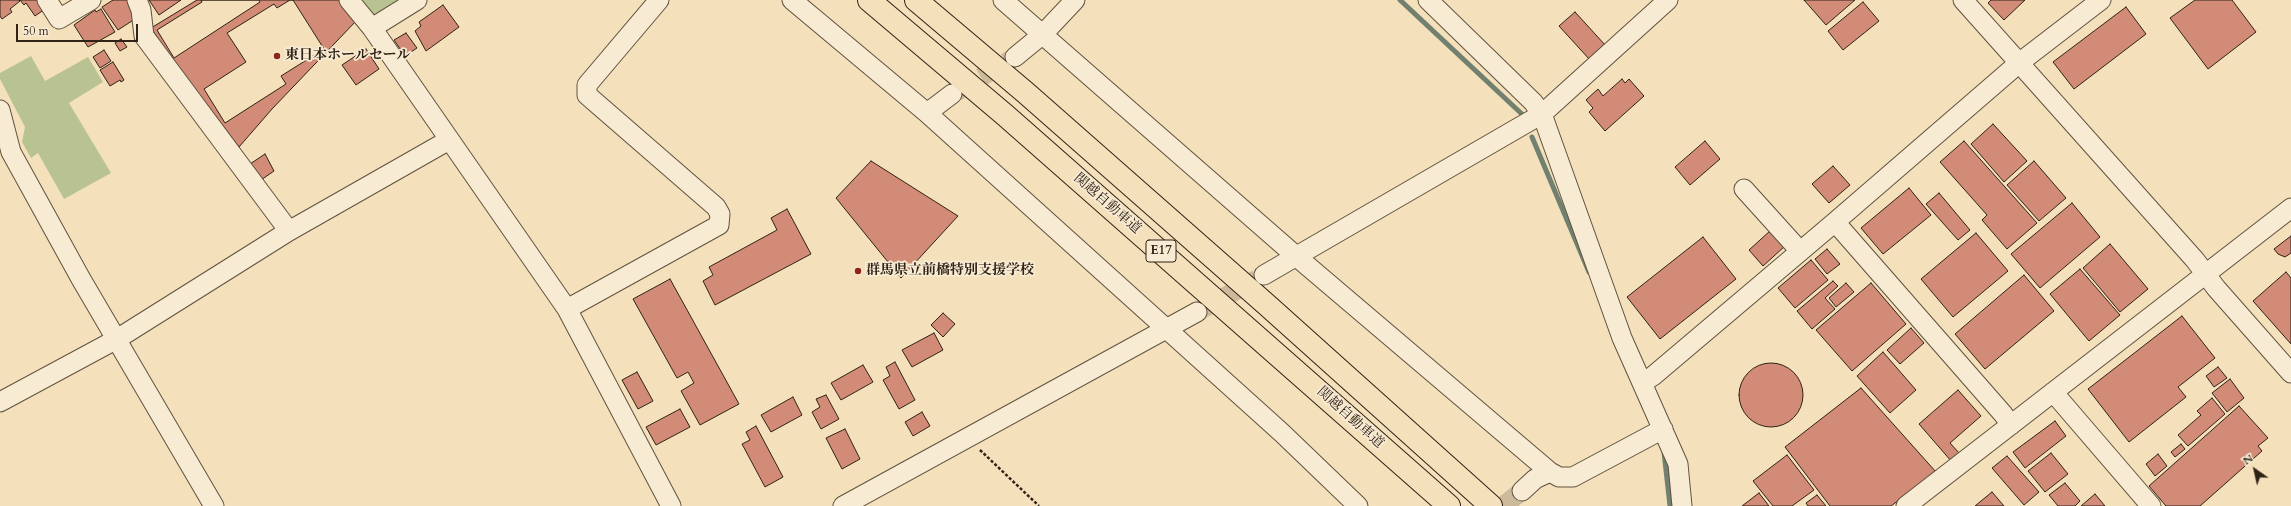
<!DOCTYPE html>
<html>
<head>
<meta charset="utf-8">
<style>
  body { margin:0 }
  #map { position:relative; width:2291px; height:506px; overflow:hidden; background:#f4e0bb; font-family:Cardo,serif }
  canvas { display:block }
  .north { position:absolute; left:2235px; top:450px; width:40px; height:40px; -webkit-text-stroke:3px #f8ebd3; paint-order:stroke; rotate:326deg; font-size:11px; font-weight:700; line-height:16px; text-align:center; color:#2f2216 }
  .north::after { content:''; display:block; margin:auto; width:14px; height:18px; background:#2f2216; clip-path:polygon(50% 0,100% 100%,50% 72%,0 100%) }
  .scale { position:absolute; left:16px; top:24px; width:122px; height:18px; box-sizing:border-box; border:2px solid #2f2216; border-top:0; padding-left:5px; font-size:12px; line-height:14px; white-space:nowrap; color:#2f2216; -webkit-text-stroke:3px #f8ebd3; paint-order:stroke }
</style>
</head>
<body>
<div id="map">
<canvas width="2291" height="506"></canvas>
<div class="north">N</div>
<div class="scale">50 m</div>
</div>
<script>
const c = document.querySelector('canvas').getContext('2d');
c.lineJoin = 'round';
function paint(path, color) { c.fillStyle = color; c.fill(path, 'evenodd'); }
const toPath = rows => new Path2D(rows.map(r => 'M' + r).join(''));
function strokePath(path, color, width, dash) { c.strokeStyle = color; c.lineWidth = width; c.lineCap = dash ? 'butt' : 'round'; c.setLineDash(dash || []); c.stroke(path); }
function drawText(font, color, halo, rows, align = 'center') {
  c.font = font + ' Cardo,"Noto Serif JP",serif'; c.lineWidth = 3.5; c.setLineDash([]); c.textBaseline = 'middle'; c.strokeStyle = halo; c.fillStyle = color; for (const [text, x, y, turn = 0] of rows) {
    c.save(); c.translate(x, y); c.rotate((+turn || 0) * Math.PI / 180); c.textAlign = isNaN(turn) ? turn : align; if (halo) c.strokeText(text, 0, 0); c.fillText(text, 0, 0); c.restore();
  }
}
paint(toPath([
  [357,0,411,0,374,22],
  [31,56,45,81,88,57,103,82,69,103,111,173,64,199,38,153,31,158,22,142,25,127,0,79,0,73]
]), '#b9c392');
strokePath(toPath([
  [1400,0,1524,116],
  [1532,137,1589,272],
  [1664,452,1670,506]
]), '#71806f', 5);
const building = toPath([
  [0,0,19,0,20,1,10,9,12,12,2,19,0,16,0,0],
  [20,0,43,0,48,7,35,16,26,3,24,5,20,0],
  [113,0,127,0,138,17,118,30,102,7,113,0],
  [149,0,181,0,159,15,149,0],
  [197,0,342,0,357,20,272,109,239,147,168,54,151,28,197,0],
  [201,0,259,0,260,2,174,58,157,30,202,2,201,0],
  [290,0,293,0,324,49,281,76,286,84,225,123,204,89,246,62,227,33,274,4,277,8,290,0],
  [1804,0,1855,0,1826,25,1804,0],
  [1991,0,2025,0,2004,20,1988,3,1991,0],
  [2195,0,2232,0,2256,32,2208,69,2170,18,2195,0],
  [1863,2,1879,21,1843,50,1828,31,1863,2],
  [443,5,459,27,426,51,415,31,421,26,419,22,443,5],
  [2126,7,2146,34,2074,89,2053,62,2126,7],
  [101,9,115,32,88,47,74,25,95,10,96,12,101,9],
  [1575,12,1606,46,1590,60,1559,26,1575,12],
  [406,33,417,48,405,56,394,40,406,33],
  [121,39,127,47,120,51,115,43,121,39],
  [366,49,379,69,356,85,342,65,366,49],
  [104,50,111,61,100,68,93,57,104,50],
  [113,62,124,80,121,82,120,80,110,86,100,70,113,62],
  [1622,79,1625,83,1629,79,1644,96,1605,131,1589,112,1593,108,1586,100,1598,89,1603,96,1622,79],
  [1993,124,2027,161,2004,182,1971,144,1993,124],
  [1705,141,1720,159,1690,185,1675,167,1705,141],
  [1964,141,2037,223,2007,249,1982,220,1987,215,1940,162,1964,141],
  [265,154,274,171,261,180,250,164,265,154],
  [871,161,958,216,901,278,836,198,871,161],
  [2034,161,2066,198,2039,221,2007,185,2034,161],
  [1833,166,1850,185,1829,203,1812,184,1833,166],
  [1909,188,1931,215,1883,254,1861,228,1909,188],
  [1939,193,1970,230,1958,240,1926,204,1939,193],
  [2072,203,2100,237,2040,288,2011,254,2072,203],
  [787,209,811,254,715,305,703,281,713,275,709,267,777,230,771,218,787,209],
  [1781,221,1795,237,1763,266,1749,250,1781,221],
  [1976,233,2008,271,1953,317,1921,279,1976,233],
  [2291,236,2291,253,2285,257,2278,254,2274,249,2291,236],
  [1703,237,1736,279,1660,339,1627,297,1703,237],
  [2110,244,2148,289,2120,312,2083,268,2110,244],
  [1827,249,1840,264,1827,274,1815,259,1827,249],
  [1811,260,1828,280,1795,308,1778,288,1811,260],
  [2080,269,2120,315,2089,341,2050,294,2080,269],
  [2286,272,2291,278,2291,344,2253,301,2286,272],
  [2024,275,2054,311,1985,369,1955,334,2024,275],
  [670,279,739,404,700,425,681,391,694,383,688,372,677,378,633,299,670,279],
  [1833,281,1838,286,1825,298,1835,309,1812,329,1797,311,1833,281],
  [1846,283,1854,292,1836,307,1829,298,1846,283],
  [1871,283,1906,324,1852,371,1816,330,1871,283],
  [943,313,955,324,943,337,931,325,943,313],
  [2182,316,2215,358,2178,387,2186,397,2129,442,2088,389,2182,316],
  [1911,328,1924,343,1900,364,1887,350,1911,328],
  [934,333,943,350,912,367,902,350,934,333],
  [1883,352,1916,390,1890,413,1857,376,1883,352],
  [895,362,915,400,899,409,883,380,890,376,886,367,895,362],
  '1739 395a32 32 0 1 1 64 0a32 32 0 1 1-64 0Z',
  [863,365,873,382,841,400,831,383,863,365],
  [2218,367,2227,378,2214,387,2206,376,2218,367],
  [637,372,653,401,638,409,622,380,637,372],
  [2230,379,2244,398,2227,412,2212,393,2230,379],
  [1861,388,1936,472,1891,506,1830,506,1785,447,1861,388],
  [1958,390,1981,416,1950,443,1960,454,1952,462,1919,424,1958,390],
  [826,395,839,419,821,429,812,412,820,407,816,399,826,395],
  [793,397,802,415,771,432,761,415,793,397],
  [2212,398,2225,414,2188,446,2178,435,2201,415,2197,411,2212,398],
  [2239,406,2268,438,2258,446,2262,451,2200,506,2166,506,2149,486,2239,406],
  [680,409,690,427,656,445,646,427,680,409],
  [922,412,930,426,913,436,905,422,922,412],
  [2055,421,2066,436,2025,468,2013,452,2055,421],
  [756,426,783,477,765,487,742,444,750,440,746,432,756,426],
  [845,429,860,459,842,469,826,438,845,429],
  [2181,444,2185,449,2175,457,2171,452,2181,444],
  [2051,453,2068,474,2045,492,2028,471,2051,453],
  [2158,454,2167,466,2155,476,2146,464,2158,454],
  [1787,455,1814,490,1792,506,1773,506,1753,481,1787,455],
  [2007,456,2039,492,2024,505,1992,468,2007,456],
  [2065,483,2080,501,2075,506,2058,506,2049,495,2065,483],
  [1992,492,2004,506,1975,506,1992,492],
  [1759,493,1769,506,1742,506,1759,493],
  [2095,494,2105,506,2081,506,2095,494],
  [1817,495,1826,506,1808,506,1806,503,1817,495]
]);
paint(building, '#d28b76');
strokePath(building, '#2f2216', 1);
strokePath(toPath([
  [956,92,1015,57],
  [1197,312,1257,279],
  [1503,506,1522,491]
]), '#cdba9a', 19, [19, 10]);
const minor = toPath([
  [47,0,59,19,91,0],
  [137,0,141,10,144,36,289,231],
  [349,0,372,28],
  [417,0,372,28,567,309,671,506],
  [792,0,927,113,1282,433,1358,506],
  [1003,0,1297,257,1550,472,1559,477,1573,477,1663,429],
  [1428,0,1533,102,1542,114,1622,338,1678,464,1682,506],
  [1963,0,2195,260,2216,288,2291,373],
  [1015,57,1043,34,1075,0],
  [0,110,11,152,81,279,214,506],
  [927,113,952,94],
  [1744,189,1800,251],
  [1835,222,2003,414,2011,425],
  [1264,275,1542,114,1668,0],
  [567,309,719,225,720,214,716,207,587,95,587,85,659,0],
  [1642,383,1653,376,1835,222,2019,63,2101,0],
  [2053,392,2151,506],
  [0,402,117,339,289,231,449,140],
  [1522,491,1535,479,1550,472],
  [843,506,1197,312],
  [1906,506,2291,208]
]);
const highway = toPath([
  [869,0,1005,115,1449,506],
  [916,0,1026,93,1267,305,1491,506]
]);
strokePath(minor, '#60523f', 21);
strokePath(highway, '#2f2216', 24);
strokePath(toPath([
  [980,450,1039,506]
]), '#2f2216', 2.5, [3, 2]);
strokePath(minor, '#f8ebd3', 19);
strokePath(highway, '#f4e0bb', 22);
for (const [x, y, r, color] of [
  [277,56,4,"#8f2418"],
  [858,271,4,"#8f2418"]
]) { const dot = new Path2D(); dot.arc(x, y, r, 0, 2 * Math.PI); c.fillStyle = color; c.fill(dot); strokePath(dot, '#f8ebd3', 1.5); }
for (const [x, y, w] of [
  [1161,251,30]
]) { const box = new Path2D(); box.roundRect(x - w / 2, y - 11, w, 22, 3); c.fillStyle = '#f8ebd3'; c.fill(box); strokePath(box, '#2f2216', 1); }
drawText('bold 13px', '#2f2216', null, [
  ["E17",1161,251]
]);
drawText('bold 14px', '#2f2216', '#f8ebd3', [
  ["東日本ホールセール",285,56],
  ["群馬県立前橋特別支援学校",866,271]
], 'left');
drawText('14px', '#2f2216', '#f8ebd3', [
  ["関越自動車道",1107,204,41],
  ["関越自動車道",1350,418,42]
]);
</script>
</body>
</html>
